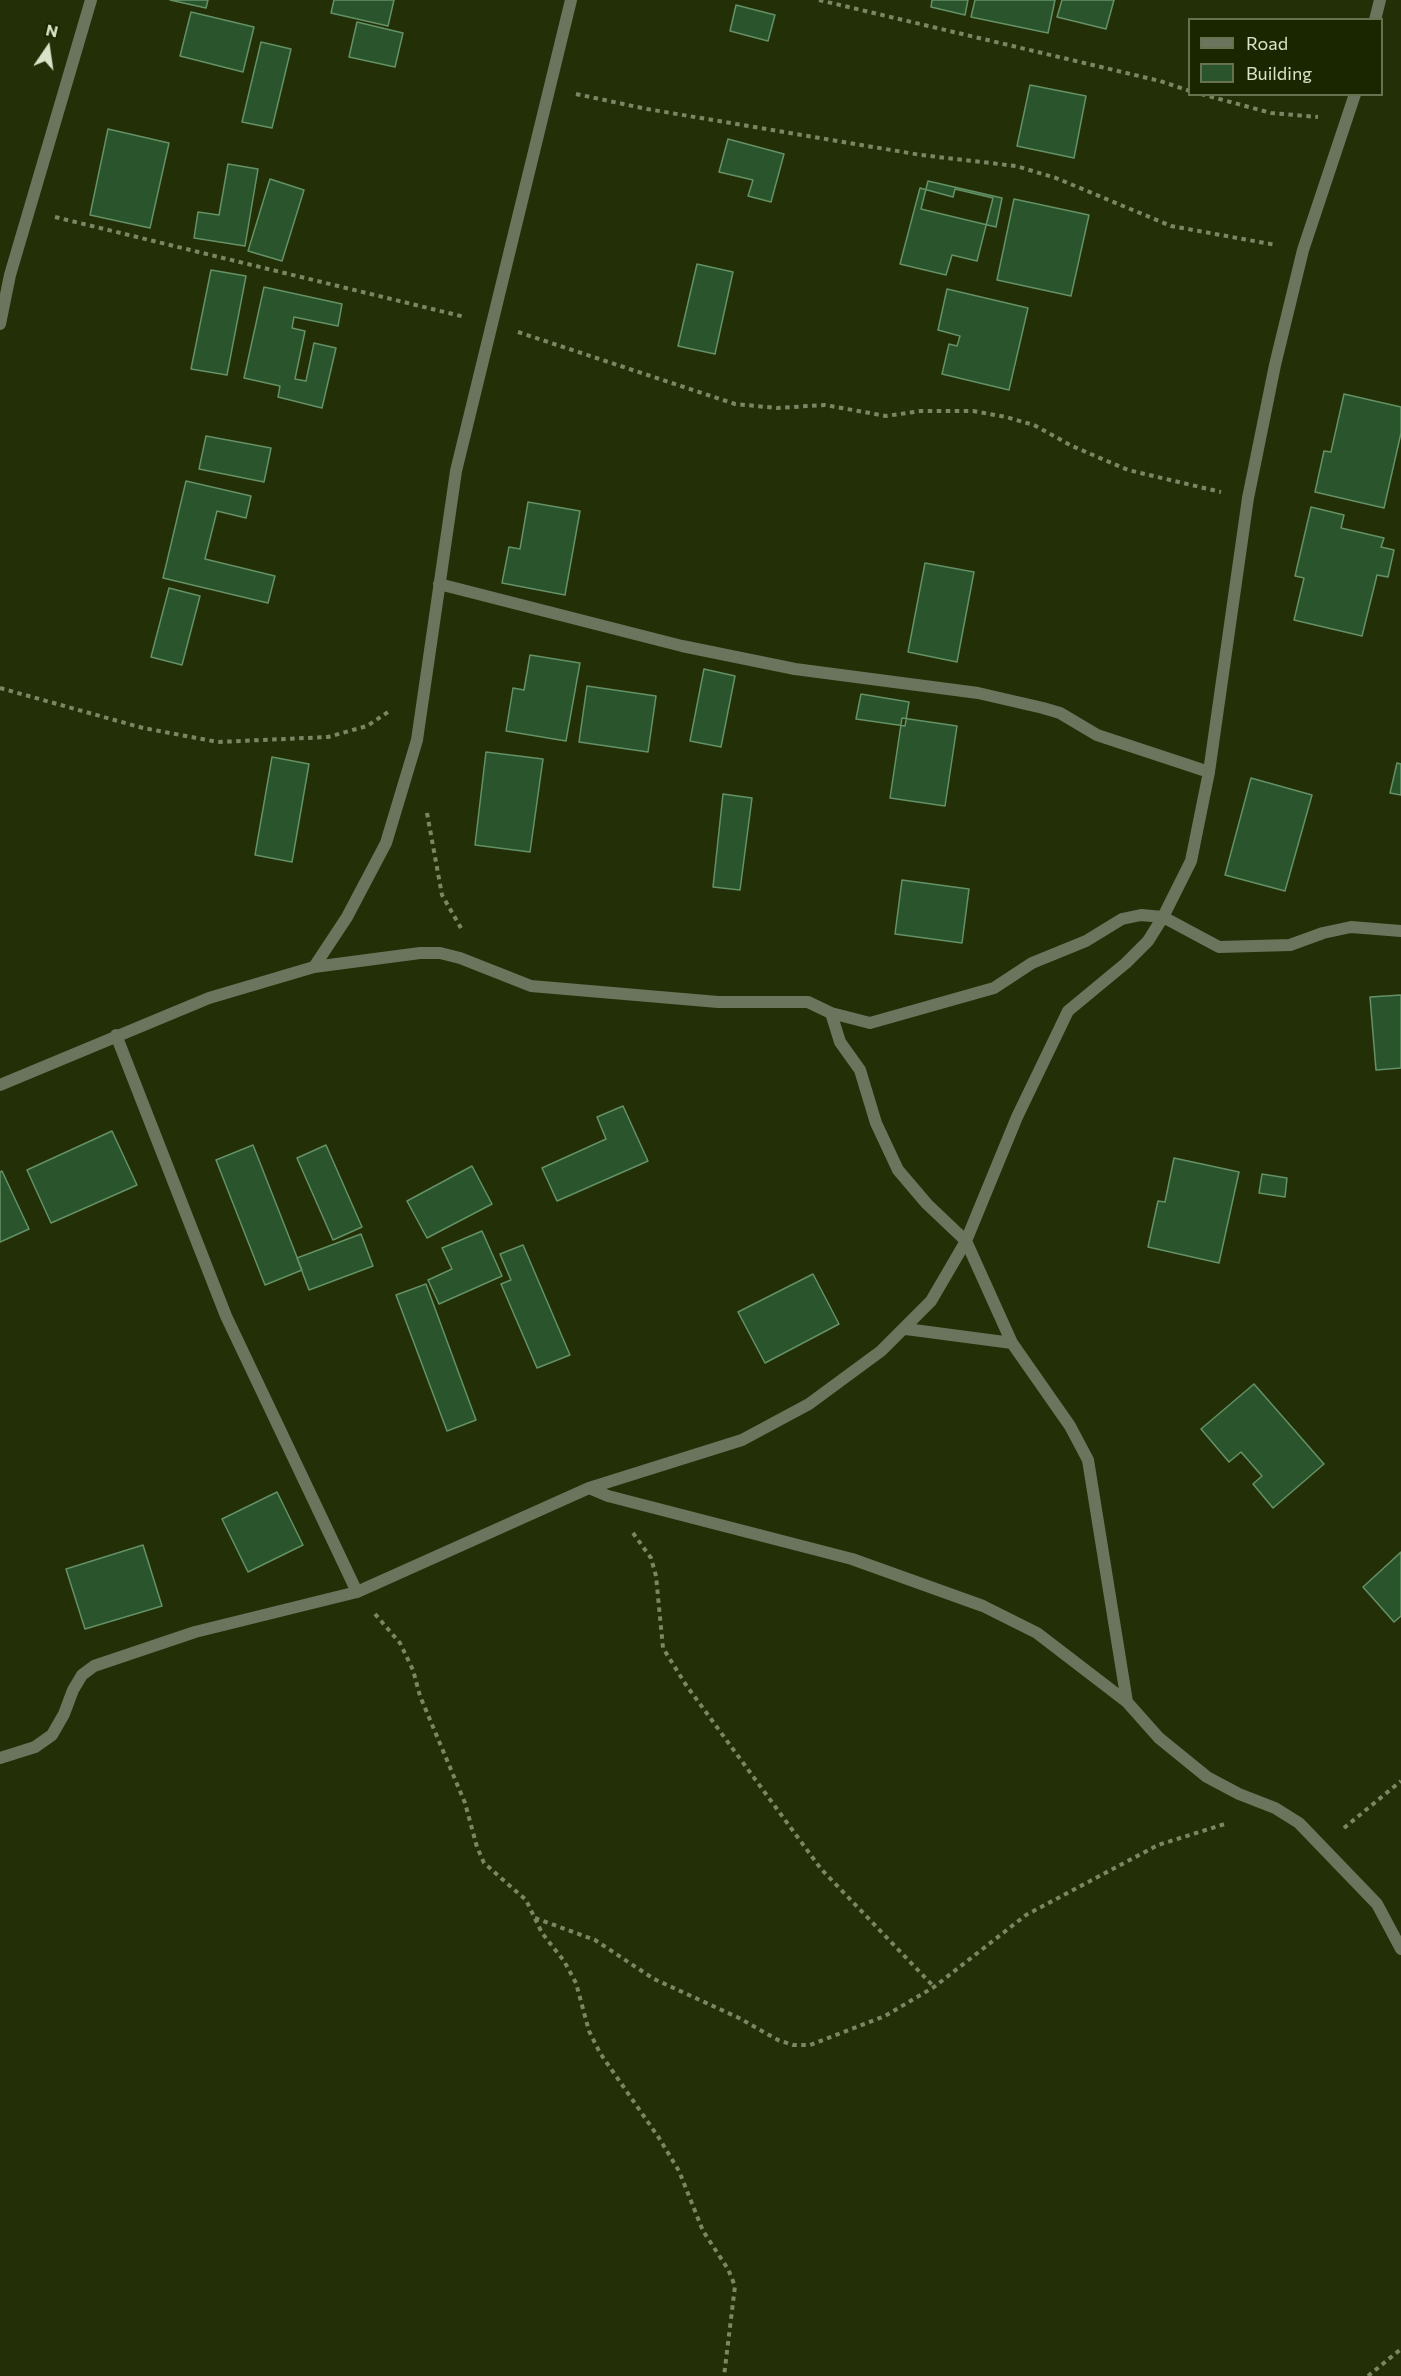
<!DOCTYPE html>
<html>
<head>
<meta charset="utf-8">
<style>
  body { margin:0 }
  #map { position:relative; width:1401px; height:2376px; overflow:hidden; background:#233007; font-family:Commissioner,sans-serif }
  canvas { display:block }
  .legend { position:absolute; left:1188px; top:18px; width:195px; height:78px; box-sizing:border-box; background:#1a2600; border:2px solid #667250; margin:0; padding:8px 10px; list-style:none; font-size:18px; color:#d8e4c7 }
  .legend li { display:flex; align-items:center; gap:12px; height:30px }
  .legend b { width:30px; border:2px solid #667250 }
  .north { position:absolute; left:18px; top:18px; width:60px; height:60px; -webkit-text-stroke:4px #1a2600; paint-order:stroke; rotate:13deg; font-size:16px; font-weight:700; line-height:24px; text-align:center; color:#d8e4c7 }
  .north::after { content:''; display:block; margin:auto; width:21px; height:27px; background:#d8e4c7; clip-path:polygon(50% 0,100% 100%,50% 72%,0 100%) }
</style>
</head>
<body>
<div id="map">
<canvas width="1401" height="2376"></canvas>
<ul class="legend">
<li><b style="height:8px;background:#6b745d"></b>Road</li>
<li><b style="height:16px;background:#2a542c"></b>Building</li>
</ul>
<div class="north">N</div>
</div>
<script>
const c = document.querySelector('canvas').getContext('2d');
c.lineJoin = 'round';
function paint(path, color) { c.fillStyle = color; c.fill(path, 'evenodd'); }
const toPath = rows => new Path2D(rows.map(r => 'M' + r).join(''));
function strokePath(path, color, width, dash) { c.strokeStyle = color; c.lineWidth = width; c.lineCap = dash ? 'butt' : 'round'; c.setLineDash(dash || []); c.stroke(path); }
const building = toPath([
  [170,0,208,0,206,8,170,0],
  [334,0,394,0,388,26,331,13,334,0],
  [932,0,968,0,965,15,931,7,932,0],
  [975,0,1055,0,1048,33,971,17,975,0],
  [1062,0,1114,0,1106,29,1057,17,1062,0],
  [736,5,775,15,768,41,730,31,736,5],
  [191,12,254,27,243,72,180,56,191,12],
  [357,22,403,33,395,67,349,57,357,22],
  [261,42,291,49,272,128,242,122,261,42],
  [1030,85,1086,96,1074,158,1017,146,1030,85],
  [108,129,169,143,150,228,90,215,108,129],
  [728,139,784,154,771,202,748,196,753,180,719,172,728,139],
  [228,164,258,169,245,246,194,238,198,212,219,215,228,164],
  [270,179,304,190,282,261,248,251,270,179],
  [928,181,1002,198,996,227,921,209,928,181],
  [920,188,953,197,955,189,993,198,977,261,952,255,946,275,900,264,920,188],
  [1014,199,1089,215,1071,296,997,280,1014,199],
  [697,264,733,272,715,354,678,346,697,264],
  [211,270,246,276,227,375,191,369,211,270],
  [264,287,342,304,338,326,294,317,292,328,305,331,295,379,306,381,314,343,336,348,322,408,278,397,280,386,244,378,264,287],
  [947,289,1028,308,1009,390,942,374,949,344,957,346,960,336,938,330,947,289],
  [1344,394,1401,407,1401,433,1384,508,1315,492,1324,451,1331,452,1344,394],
  [206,436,271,448,264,482,199,469,206,436],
  [186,481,251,496,246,518,217,511,205,559,275,576,268,603,163,578,186,481],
  [528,502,580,511,565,595,502,583,509,547,520,549,528,502],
  [1311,507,1344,515,1341,528,1384,538,1381,547,1394,550,1388,577,1377,575,1362,636,1294,620,1304,578,1295,576,1311,507],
  [925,563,974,572,957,662,908,652,925,563],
  [169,588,200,596,182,665,151,657,169,588],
  [530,655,580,663,566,741,506,731,513,688,524,690,530,655],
  [704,669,735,676,721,747,690,741,704,669],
  [587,686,656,696,648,752,579,742,587,686],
  [861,694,909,702,905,726,856,719,861,694],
  [902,718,957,726,945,806,890,798,902,718],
  [486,752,543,759,530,852,475,845,486,752],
  [272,757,309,764,292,862,255,855,272,757],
  [1397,763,1401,764,1401,795,1390,793,1397,763],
  [1251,778,1312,795,1285,891,1225,875,1251,778],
  [723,794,752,798,740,890,713,887,723,794],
  [902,880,969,889,962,943,895,934,902,880],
  [1401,995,1401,1068,1376,1070,1370,997,1401,995],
  [623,1106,648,1161,557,1201,542,1168,606,1139,597,1117,623,1106],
  [112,1131,137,1185,51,1223,27,1170,112,1131],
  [253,1145,302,1270,265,1285,216,1160,253,1145],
  [326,1145,362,1227,333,1240,297,1158,326,1145],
  [1174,1158,1239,1172,1219,1263,1148,1247,1158,1201,1165,1202,1174,1158],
  [472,1166,492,1204,427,1238,407,1201,472,1166],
  [2,1171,29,1229,0,1242,0,1172,2,1171],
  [1262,1174,1287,1178,1285,1197,1259,1193,1262,1174],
  [482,1231,502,1276,439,1304,428,1280,452,1269,442,1248,482,1231],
  [361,1234,373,1266,309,1290,297,1258,361,1234],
  [523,1245,570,1355,537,1368,501,1284,511,1280,500,1254,523,1245],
  [813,1274,839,1324,765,1363,738,1312,813,1274],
  [426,1284,476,1420,447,1431,396,1295,426,1284],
  [1254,1384,1324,1464,1273,1508,1253,1484,1262,1476,1241,1452,1229,1462,1201,1429,1254,1384],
  [277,1492,303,1545,248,1572,222,1519,277,1492],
  [143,1545,162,1606,85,1629,66,1569,143,1545],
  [1401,1552,1401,1616,1394,1622,1363,1587,1401,1552]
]);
paint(building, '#2a542c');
strokePath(building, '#659166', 1.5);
strokePath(toPath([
  [819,0,1160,81,1190,91],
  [576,94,647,109,921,155,1016,166,1056,178,1171,226,1276,245],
  [1201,94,1271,113,1318,117],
  [55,217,465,317],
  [518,332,735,404,777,408,825,405,886,416,921,411,973,411,1006,417,1034,425,1072,446,1128,470,1221,492],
  [0,688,143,728,218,742,328,737,367,726,391,710],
  [427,813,442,895,461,928],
  [633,1533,651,1558,656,1576,663,1648,686,1685,821,1869,934,1987],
  [375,1614,400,1643,413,1670,420,1696,465,1803,477,1847,484,1863,526,1900,542,1933,564,1961,576,1983,589,2031,600,2053,659,2138,679,2171,703,2231,728,2269,735,2286,724,2376],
  [1344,1828,1401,1781],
  [535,1918,595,1940,654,1979,739,2018,778,2040,793,2045,810,2045,885,2016,934,1987,1026,1915,1158,1845,1228,1823],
  [1368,2376,1401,2349]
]), '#7a8764', 4, [4.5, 4.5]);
strokePath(toPath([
  [1375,20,1380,0],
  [0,324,10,275,91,0],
  [439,584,682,646,795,669,978,693,1043,708,1060,713,1097,735,1209,772],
  [314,967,420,953,440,953,460,958,531,986,718,1002,808,1002,831,1013,870,1023,994,988,1032,963,1086,941,1122,919,1141,915,1163,917,1191,861,1209,772,1248,498,1275,365,1303,250,1355,94],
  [831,1013,840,1042,860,1070,876,1123,898,1170,927,1204,966,1241,1012,1343,1070,1426,1088,1460,1127,1702,1159,1738,1207,1777,1239,1794,1275,1808,1299,1823,1377,1904,1401,1949],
  [116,1035,226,1316,357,1592],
  [0,1085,209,998,314,967,347,917,386,843,417,740,456,471,571,0],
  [906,1329,1012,1343],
  [589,1488,608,1496,852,1559,983,1606,1037,1633,1127,1702],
  [0,1758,35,1747,52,1735,64,1714,73,1690,82,1675,94,1666,195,1632,357,1592,589,1488,742,1440,809,1404,881,1351,931,1301,966,1241,1017,1117,1068,1011,1126,963,1148,941,1163,917,1219,947,1290,945,1323,933,1351,927,1401,931]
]), '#6b745d', 12);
</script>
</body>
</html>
